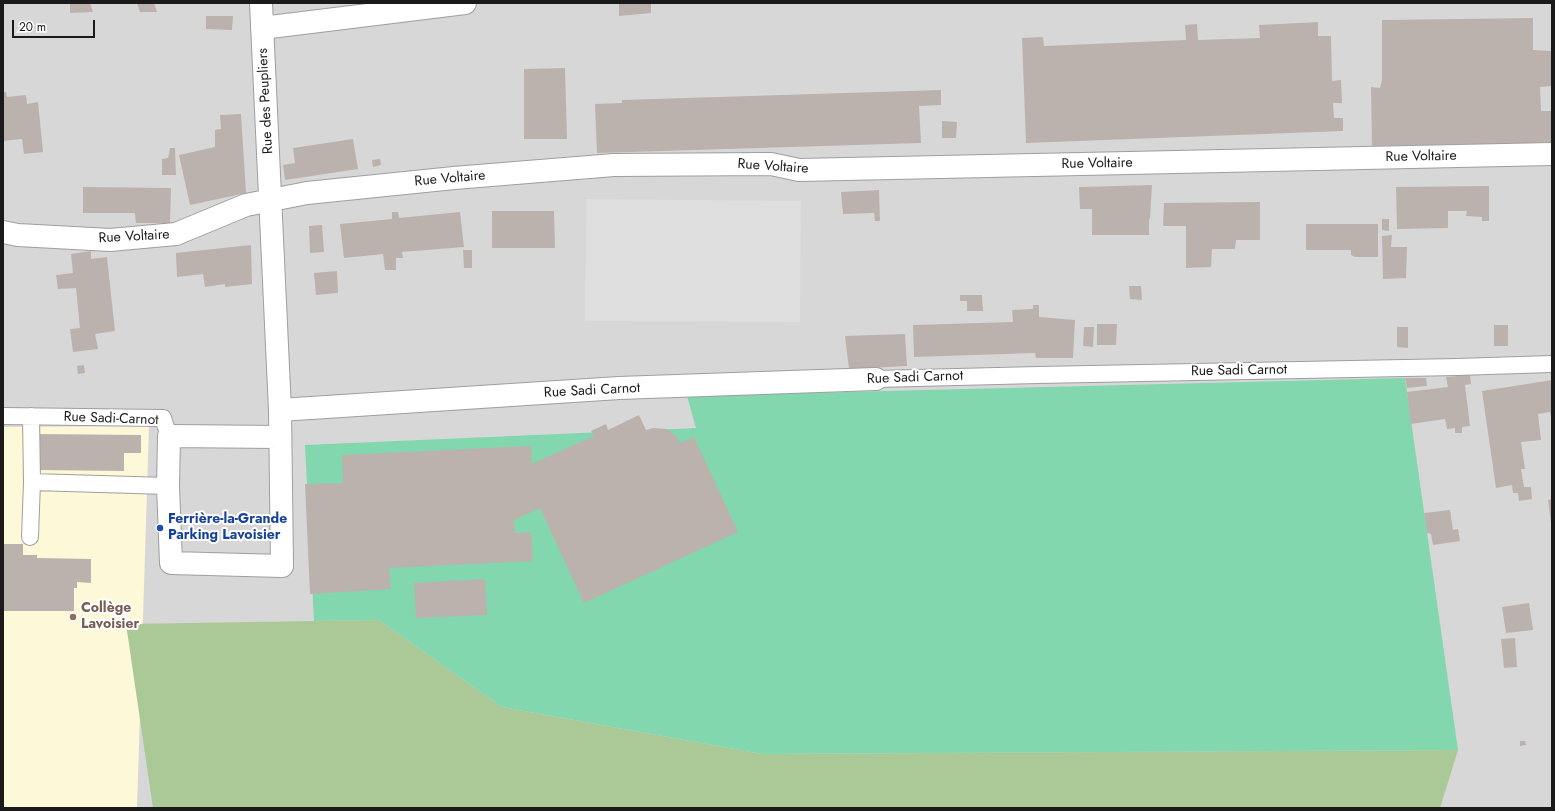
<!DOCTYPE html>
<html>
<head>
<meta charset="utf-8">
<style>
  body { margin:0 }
  #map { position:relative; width:1555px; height:811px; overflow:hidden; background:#ece7e0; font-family:Jost,sans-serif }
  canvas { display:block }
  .frame { position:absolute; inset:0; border:4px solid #1a1a1a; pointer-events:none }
  .scale { position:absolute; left:12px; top:20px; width:83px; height:18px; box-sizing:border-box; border:2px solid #1a1a1a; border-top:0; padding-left:5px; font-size:12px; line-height:14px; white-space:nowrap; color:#1a1a1a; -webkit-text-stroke:3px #fff; paint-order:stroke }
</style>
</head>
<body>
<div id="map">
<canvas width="1555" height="811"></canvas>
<div class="frame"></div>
<div class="scale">20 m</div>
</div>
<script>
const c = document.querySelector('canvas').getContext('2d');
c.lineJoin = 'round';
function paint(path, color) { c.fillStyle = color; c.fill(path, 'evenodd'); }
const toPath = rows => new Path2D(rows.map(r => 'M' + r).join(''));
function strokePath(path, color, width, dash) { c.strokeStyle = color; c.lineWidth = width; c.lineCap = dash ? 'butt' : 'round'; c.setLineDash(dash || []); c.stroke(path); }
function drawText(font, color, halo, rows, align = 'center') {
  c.font = font + ' Jost,sans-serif'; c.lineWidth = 4; c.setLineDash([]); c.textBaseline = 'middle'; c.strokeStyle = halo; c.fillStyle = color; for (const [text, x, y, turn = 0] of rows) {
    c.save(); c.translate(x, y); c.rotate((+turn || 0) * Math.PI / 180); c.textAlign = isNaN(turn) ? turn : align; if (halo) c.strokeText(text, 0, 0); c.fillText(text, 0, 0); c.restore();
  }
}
paint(toPath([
  [3,3,1552,3,1552,808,3,808]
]), '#d8d7d7');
paint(toPath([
  [149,426,137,808,3,808,3,427]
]), '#fdf9d8');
paint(toPath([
  [379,620,502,707,762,754,1458,750,1440,808,153,808,126,624]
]), '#abc997');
paint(toPath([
  [1405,378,1458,750,762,754,502,707,379,620,314,621,305,445,696,428,687,396]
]), '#82d7ae');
paint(toPath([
  [586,199,801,201,800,322,585,321]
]), '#dedede');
paint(toPath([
  [70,3,90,3,93,12,70,13],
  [137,3,154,3,157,12,140,12],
  [619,3,651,3,651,13,619,16],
  [206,16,233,16,232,30,206,29],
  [1533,18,1533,50,1552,51,1552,86,1540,87,1541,111,1552,111,1552,142,1541,142,1541,143,1372,146,1371,87,1380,88,1382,80,1382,20],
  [1318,22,1318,36,1331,36,1332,81,1341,80,1342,103,1333,103,1334,118,1343,118,1343,131,1026,143,1022,38,1043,37,1044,46,1186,40,1185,25,1197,24,1198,40,1260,38,1259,25],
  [565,68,567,139,524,139,524,69],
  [941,90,941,105,919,106,921,143,597,153,595,104,622,103,622,100],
  [3,92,6,92,7,97,26,95,27,104,38,102,43,152,24,154,22,139,3,141],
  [241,114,246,193,190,205,179,155,215,147,215,130,221,129,220,115],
  [942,121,957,122,956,138,942,138],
  [353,139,358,169,285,180,283,165,295,163,293,148],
  [170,148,175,148,176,175,162,175,162,159,168,158],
  [380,159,381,165,373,167,372,160],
  [1152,185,1150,219,1149,219,1149,235,1092,235,1092,209,1080,209,1079,187],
  [1489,186,1489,221,1482,221,1482,217,1466,216,1467,211,1448,211,1448,228,1397,229,1396,187],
  [83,187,171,188,170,223,136,223,135,213,83,213],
  [879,190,880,221,875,221,874,213,843,214,841,192],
  [1260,202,1260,240,1236,240,1235,249,1212,249,1211,267,1186,268,1186,226,1163,226,1164,203],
  [492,211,554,211,555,248,492,248],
  [392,212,398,212,399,218,460,212,464,247,402,252,403,258,396,258,396,270,385,270,383,254,344,258,340,224,392,219],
  [1382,219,1389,219,1389,231,1382,230],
  [1306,224,1378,224,1378,257,1355,257,1351,255,1351,250,1306,250],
  [322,225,324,252,310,253,309,226],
  [1392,235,1391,247,1407,247,1406,278,1383,279,1382,236],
  [251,245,252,284,225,287,225,284,205,287,203,274,177,277,176,253],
  [463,250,472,250,472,268,464,268],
  [91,251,91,259,107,257,115,331,95,334,98,349,73,352,70,329,80,328,76,288,58,289,56,275,73,273,71,254],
  [337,271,338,293,316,295,314,273],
  [1129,286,1141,286,1142,300,1130,299],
  [960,295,982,295,983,311,967,311,967,301,960,301],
  [1033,305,1039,305,1039,317,1075,320,1073,358,1036,358,1035,353,914,357,913,325,1013,322,1012,310,1033,309],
  [1097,324,1117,324,1116,345,1097,345],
  [1494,325,1508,325,1508,346,1494,346],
  [1084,327,1094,327,1093,347,1083,346],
  [1397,327,1408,327,1408,348,1397,347],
  [905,334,907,366,849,369,845,336],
  [84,365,85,373,78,374,77,366],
  [1470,375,1471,384,1465,385,1470,426,1462,427,1462,433,1455,433,1455,428,1447,429,1445,419,1411,424,1407,392,1448,387,1446,377],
  [1405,378,1426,378,1427,386,1407,388],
  [1552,380,1552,421,1550,412,1538,414,1541,440,1521,442,1525,469,1521,469,1524,487,1531,487,1532,499,1519,501,1518,493,1513,493,1512,485,1496,488,1482,391],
  [639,415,646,430,653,428,667,429,677,437,681,443,694,437,738,532,584,603,540,508,514,520,515,533,531,532,533,561,389,568,391,589,310,594,305,484,343,483,342,455,531,446,532,464,594,436,591,431,606,424,608,430],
  [36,434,141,435,141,453,124,453,124,471,36,470],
  [1552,499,1552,523,1551,523,1548,500],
  [1450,510,1453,530,1458,529,1460,541,1433,545,1431,534,1427,533,1424,513],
  [3,544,23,544,23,555,37,555,37,558,91,559,91,583,77,582,77,588,74,588,74,611,3,611],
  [485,579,487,615,416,618,414,583],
  [1529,603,1533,630,1506,633,1502,607],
  [1515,638,1517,667,1504,668,1501,639],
  [1520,741,1525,741,1526,745,1520,746]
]), '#bcb2ad');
const lane = toPath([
  [876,379,1038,375,1457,367,1552,364],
  [3,416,163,418,169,436],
  [32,482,168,486],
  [30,537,32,482,31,416]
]);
const street = toPath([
  [261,3,280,410,282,566,171,563,168,486,169,436,279,437],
  [262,28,465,3],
  [3,232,18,235,110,240,176,234,246,205,307,193,454,178,614,165,771,164,799,170,1552,154],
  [280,410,619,388,876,379]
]);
strokePath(lane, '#9e9e9e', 18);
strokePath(street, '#9e9e9e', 24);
strokePath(lane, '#fff', 16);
strokePath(street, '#fff', 22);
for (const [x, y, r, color] of [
  [160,528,4,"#1a4fb4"],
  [73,617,4,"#8d6e63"]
]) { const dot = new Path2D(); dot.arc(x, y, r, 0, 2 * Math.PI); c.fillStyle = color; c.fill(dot); strokePath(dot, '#fff', 1.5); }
drawText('14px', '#1a1a1a', '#fff', [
  ["Rue des Peupliers",266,101,-93],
  ["Rue Voltaire",1421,157,-1],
  ["Rue Voltaire",1097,164,-1],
  ["Rue Voltaire",773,167,4],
  ["Rue Voltaire",450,179,-5],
  ["Rue Voltaire",134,237,-3],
  ["Rue Sadi Carnot",1239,371,-1],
  ["Rue Sadi Carnot",915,378,-2],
  ["Rue Sadi Carnot",592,391,-3],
  ["Rue Sadi-Carnot",111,419,2]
]);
drawText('bold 14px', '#164399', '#fff', [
  ["Ferrière-la-Grande",168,520],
  ["Parking Lavoisier",168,536]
], 'left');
drawText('bold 14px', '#785e54', '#fff', [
  ["Collège",81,609],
  ["Lavoisier",81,625]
], 'left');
</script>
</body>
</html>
